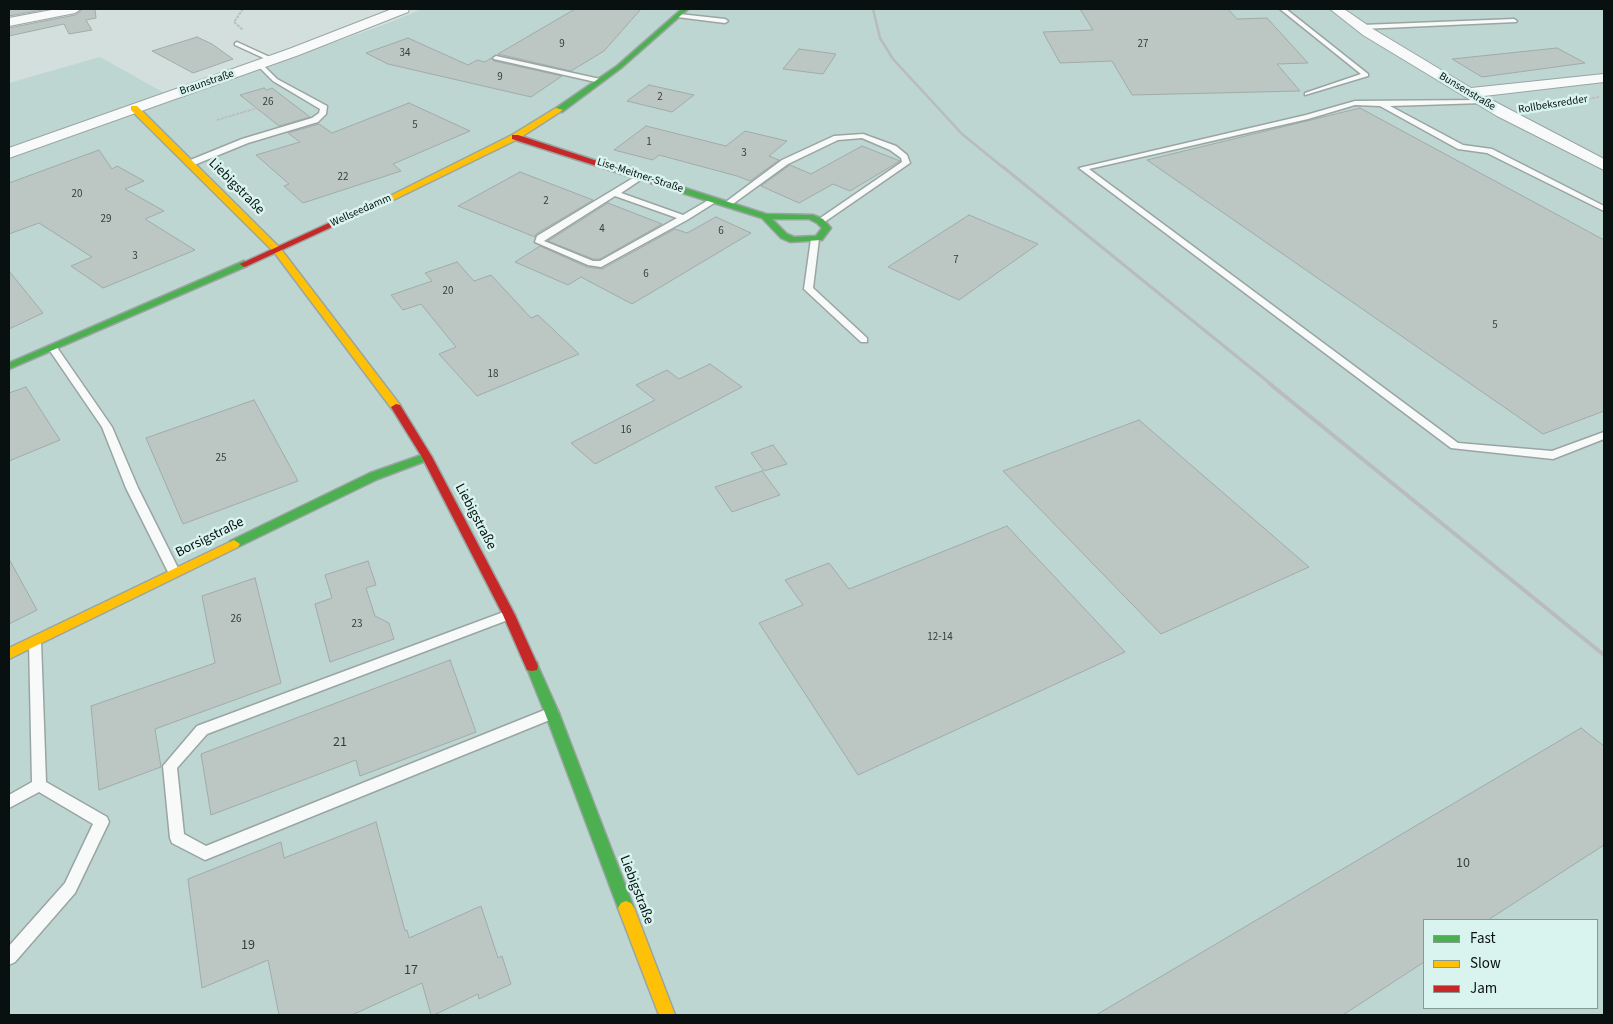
<!DOCTYPE html>
<html>
<head>
<meta charset="utf-8">
<style>
  body { margin:0 }
  #map { position:relative; width:1613px; height:1024px; overflow:hidden; background:#d2dfdc; font-family:"Source Sans 3",sans-serif }
  canvas { display:block }
  .frame { position:absolute; inset:0; border:10px solid #08110f; pointer-events:none }
  .legend { position:absolute; left:1423px; top:919px; width:175px; height:90px; box-sizing:border-box; background:#d9f3ee; border:1px solid #859995; margin:0; padding:6px 9px; list-style:none; font-size:15px; color:#08110f }
  .legend li { display:flex; align-items:center; gap:10px; height:25px }
  .legend b { width:25px; border:1px solid #859995 }
</style>
</head>
<body>
<div id="map">
<canvas width="1613" height="1024"></canvas>
<div class="frame"></div>
<ul class="legend">
<li><b style="height:6px;background:#4caf50"></b>Fast</li>
<li><b style="height:6px;background:#ffc107"></b>Slow</li>
<li><b style="height:6px;background:#c62828"></b>Jam</li>
</ul>
</div>
<script>
const c = document.querySelector('canvas').getContext('2d');
c.lineJoin = 'round';
function paint(path, color) { c.fillStyle = color; c.fill(path, 'evenodd'); }
const toPath = rows => new Path2D(rows.map(r => 'M' + r).join(''));
function strokePath(path, color, width, dash) { c.strokeStyle = color; c.lineWidth = width; c.lineCap = dash ? 'butt' : 'round'; c.setLineDash(dash || []); c.stroke(path); }
function drawText(font, color, halo, rows, align = 'center') {
  c.font = font + ' "Source Sans 3",sans-serif'; c.lineWidth = 5; c.setLineDash([]); c.textBaseline = 'middle'; c.strokeStyle = halo; c.fillStyle = color; for (const [text, x, y, turn = 0] of rows) {
    c.save(); c.translate(x, y); c.rotate((+turn || 0) * Math.PI / 180); c.textAlign = isNaN(turn) ? turn : align; if (halo) c.strokeText(text, 0, 0); c.fillText(text, 0, 0); c.restore();
  }
}
paint(toPath([
  [422,9,1604,9,1604,1015,9,1015,9,83,100,57,175,99,386,24],
  [1424,920,1597,920,1597,1008,1424,1008]
]), '#bdd6d2');
const building = toPath([
  [9,9,48,9,9,16,9,9],
  [83,9,95,9,96,18,86,20,92,30,69,34,64,24,9,36,9,28,75,15,83,9],
  [575,9,641,9,604,51,571,71,498,54,575,9],
  [1080,9,1228,9,1237,19,1267,18,1308,63,1277,64,1300,91,1132,95,1112,61,1060,63,1043,32,1093,30,1080,9],
  [197,37,212,44,233,59,193,73,152,51,197,37],
  [408,38,468,65,477,60,485,62,491,58,494,61,562,76,531,97,388,64,366,53,408,38],
  [1557,48,1585,63,1482,77,1452,59,1557,48],
  [799,49,836,54,823,74,783,69,799,49],
  [649,85,694,95,672,112,627,101,649,85],
  [264,88,267,90,272,88,310,117,279,126,240,95,264,88],
  [409,103,470,131,393,164,401,171,303,203,284,186,289,184,256,155,300,142,288,133,319,124,332,133,409,103],
  [1360,108,1604,240,1604,411,1543,434,1147,160,1360,108],
  [646,126,726,146,745,131,787,141,769,156,779,160,750,181,737,176,659,155,653,160,614,150,646,126],
  [862,146,900,161,850,191,833,184,799,203,761,186,790,165,811,174,862,146],
  [99,150,112,169,117,166,144,181,125,189,164,211,145,219,195,250,103,288,71,266,92,257,39,223,9,234,9,183,99,150],
  [520,172,593,200,536,234,535,237,458,206,520,172],
  [608,203,662,224,600,259,593,259,548,241,608,203],
  [969,215,1038,244,959,300,888,267,969,215],
  [716,217,751,233,632,304,581,277,568,285,515,262,540,246,587,267,602,269,675,229,687,233,716,217],
  [457,262,474,281,491,275,531,318,538,315,579,354,477,396,439,354,456,347,421,304,403,310,391,295,432,281,425,273,457,262],
  [9,271,43,313,9,329,9,271],
  [710,364,742,387,595,464,571,443,655,400,636,385,667,370,679,379,710,364],
  [26,387,60,440,9,461,9,393,26,387],
  [254,400,298,481,183,524,146,438,254,400],
  [1139,420,1309,567,1161,634,1003,471,1139,420],
  [773,445,787,464,764,471,751,453,773,445],
  [762,471,780,495,732,512,715,487,762,471],
  [1007,526,1125,652,858,775,759,623,803,605,785,580,829,563,849,589,1007,526],
  [9,559,37,610,9,624,9,559],
  [368,561,376,585,366,588,375,616,389,623,394,639,330,662,315,604,332,598,325,575,368,561],
  [255,578,281,683,155,729,161,767,99,790,91,706,215,663,202,596,255,578],
  [450,660,476,732,360,776,356,760,211,815,201,754,450,660],
  [1581,728,1604,746,1604,845,1488,920,1424,920,1424,962,1343,1015,1096,1015,1581,728],
  [376,822,405,931,407,930,409,938,481,906,498,958,502,956,511,984,479,999,478,994,434,1015,431,1015,422,983,352,1015,279,1015,268,960,202,988,188,879,281,842,284,858,376,822]
]);
paint(building, '#bcc7c4');
strokePath(building, '#a1aca9', 1);
const lane = toPath([
  [1280,9,1286,9,1368,74,1368,76,1305,95,1305,93,1361,74,1280,9],
  [679,14,725,19,728,21,725,23,677,17,677,15,679,14],
  [1514,19,1517,21,1516,22,1362,29,1359,27,1362,25,1514,19],
  [237,42,274,59,275,60,270,61,235,45,235,43,237,42],
  [496,56,600,79,603,81,600,83,494,59,493,58,496,56],
  [257,63,261,63,277,79,327,106,326,114,318,122,248,143,194,165,188,165,188,161,242,139,312,118,319,113,320,109,273,81,257,65,257,63],
  [1484,100,1486,101,1482,103,1390,106,1463,145,1492,149,1604,206,1604,211,1487,153,1458,149,1380,106,1355,105,1308,119,1089,169,1458,443,1552,451,1604,432,1604,439,1553,459,1451,448,1079,168,1306,115,1355,101,1484,100],
  [863,134,896,146,907,155,910,163,823,223,820,223,816,221,902,162,901,158,890,150,862,138,838,140,788,164,730,206,723,204,782,160,834,136,863,134],
  [638,175,645,177,621,193,683,215,712,198,719,200,687,220,601,267,588,265,535,242,537,236,638,175],
  [615,196,677,218,600,261,593,261,544,241,615,196],
  [815,236,819,239,813,288,867,338,867,342,861,342,804,289,811,239,815,236],
  [53,345,56,346,112,427,138,488,180,572,178,575,174,576,170,575,168,572,126,488,102,427,48,348,53,345],
  [509,610,513,612,515,615,513,618,207,734,177,768,184,834,206,846,547,709,552,708,557,709,559,713,557,717,205,860,172,843,170,838,163,766,197,726,509,610],
  [35,636,39,638,41,641,46,782,107,817,109,822,75,893,15,962,9,965,9,946,65,883,93,824,39,792,9,808,9,795,32,782,29,641,31,638,35,636]
]);
const street = toPath([
  [57,9,81,9,75,13,9,26,9,18,57,9],
  [392,9,409,9,408,12,299,55,9,158,9,148,289,49,392,9],
  [1330,9,1344,9,1373,29,1471,88,1604,74,1604,82,1484,96,1604,159,1604,170,1497,116,1363,35,1330,9]
]);
const fast = toPath([
  [682,9,688,9,621,68,562,112,556,112,556,108,617,66,682,9],
  [657,181,663,181,766,214,813,215,823,219,831,228,822,240,790,242,781,238,762,218,657,185,657,181],
  [772,219,809,219,817,223,822,228,816,236,794,237,787,234,772,219],
  [244,261,248,264,247,266,9,369,9,363,244,261],
  [427,453,432,457,431,459,378,479,238,547,230,547,228,544,230,541,370,473,427,453],
  [532,661,537,662,538,666,559,713,634,908,631,913,626,915,621,913,618,908,545,713,526,666,527,662,532,661]
]);
const slow = toPath([
  [131,106,137,106,280,248,400,405,401,407,400,409,392,409,274,252,131,110,131,106],
  [556,108,563,110,518,139,385,204,378,202,512,135,556,108],
  [234,540,240,544,238,547,9,659,9,648,234,540],
  [626,901,631,903,634,908,675,1015,659,1015,618,908,621,903,626,901]
]);
const jam = toPath([
  [512,135,518,135,664,183,657,185,512,139,512,135],
  [379,200,386,202,247,266,244,267,240,264,379,200],
  [396,404,400,405,432,457,515,615,538,666,537,670,532,671,527,670,503,615,422,457,391,407,396,404]
]);
strokePath(lane, '#9aa5a2', 3);
strokePath(street, '#9aa5a2', 2);
strokePath(fast, '#9aa5a2', 3);
strokePath(slow, '#9aa5a2', 3);
strokePath(jam, '#9aa5a2', 3);
strokePath(toPath([
  [243,9,234,22,243,30],
  [1533,108,1599,97],
  [217,120,257,108]
]), '#bbbfbe', 2, [3, 1]);
paint(lane, '#f8fafa');
paint(street, '#f8fafa');
paint(fast, '#4caf50');
paint(slow, '#ffc107');
paint(jam, '#c62828');
strokePath(toPath([
  [873,9,880,38,893,59,962,134,1005,169]
]), '#b9bcbc', 2.5);
strokePath(toPath([
  [1003,167,1272,385]
]), '#b9bcbc', 3);
strokePath(toPath([
  [1270,384,1604,655]
]), '#b9bcbc', 4);
drawText('11px', '#353e3c', null, [
  ["9",562,45],
  ["27",1143,45],
  ["34",405,54],
  ["9",500,78],
  ["2",660,98],
  ["26",268,103],
  ["5",415,126],
  ["1",649,143],
  ["3",744,154],
  ["22",343,178],
  ["20",77,195],
  ["2",546,202],
  ["29",106,220],
  ["4",602,230],
  ["6",721,232],
  ["3",135,257],
  ["7",956,261],
  ["6",646,275],
  ["20",448,292],
  ["5",1495,326],
  ["18",493,375],
  ["16",626,431],
  ["25",221,459],
  ["26",236,620],
  ["23",357,625],
  ["12-14",940,638]
]);
drawText('11px', '#08110f', '#d9f3ee', [
  ["Braunstraße",207,83,-19],
  ["Bunsenstraße",1467,92,31],
  ["Rollbeksredder",1553,105,-9],
  ["Lise-Meitner-Straße",640,176,18],
  ["Wellseedamm",361,211,-24]
]);
drawText('14px', '#08110f', '#d9f3ee', [
  ["Liebigstraße",236,187,45],
  ["Liebigstraße",475,517,62],
  ["Borsigstraße",210,538,-26],
  ["Liebigstraße",636,890,69]
]);
drawText('14px', '#353e3c', null, [
  ["21",340,743],
  ["10",1463,864],
  ["19",248,946],
  ["17",411,971]
]);
</script>
</body>
</html>
